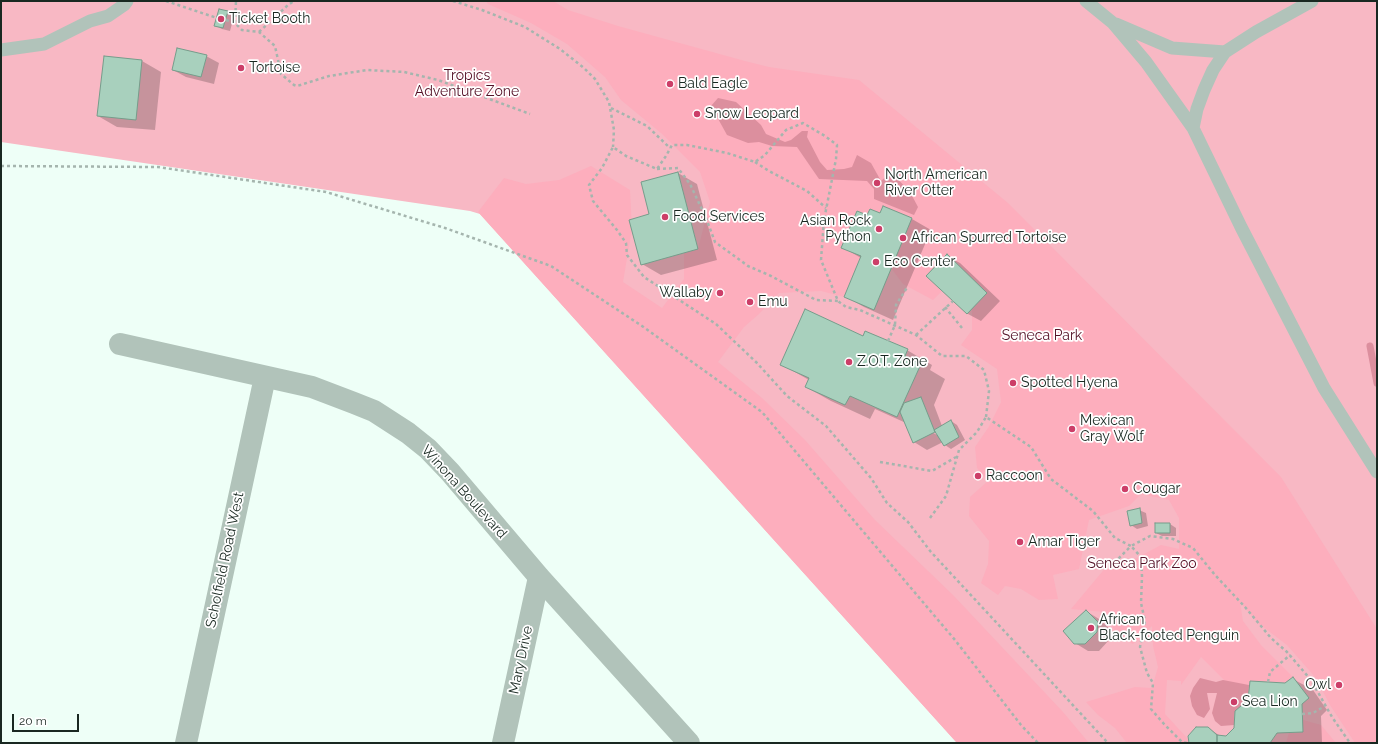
<!DOCTYPE html>
<html>
<head>
<meta charset="utf-8">
<style>
  body { margin:0 }
  #map { position:relative; width:1378px; height:744px; overflow:hidden; background:#eefff7; font-family:Raleway,sans-serif }
  canvas { display:block }
  .frame { position:absolute; inset:0; border:2px solid #192821; pointer-events:none }
  .scale { position:absolute; left:12px; top:714px; width:67px; height:18px; box-sizing:border-box; border:2px solid #192821; border-top:0; padding-left:5px; font-size:12px; line-height:14px; white-space:nowrap; color:#192821; -webkit-text-stroke:3px #fff; paint-order:stroke }
</style>
</head>
<body>
<div id="map">
<canvas width="1378" height="744"></canvas>
<div class="frame"></div>
<div class="scale">20 m</div>
</div>
<script>
const c = document.querySelector('canvas').getContext('2d');
c.lineJoin = 'round';
function paint(path, color) { c.fillStyle = color; c.fill(path, 'evenodd'); }
const toPath = rows => new Path2D(rows.map(r => 'M' + r).join(''));
function strokePath(path, color, width, dash) { c.strokeStyle = color; c.lineWidth = width; c.lineCap = dash ? 'butt' : 'round'; c.setLineDash(dash || []); c.stroke(path); }
function drawText(font, color, halo, rows, align = 'center') {
  c.font = font + ' Raleway,sans-serif'; c.lineWidth = 3.5; c.setLineDash([]); c.textBaseline = 'middle'; c.strokeStyle = halo; c.fillStyle = color; for (const [text, x, y, turn = 0] of rows) {
    c.save(); c.translate(x, y); c.rotate((+turn || 0) * Math.PI / 180); c.textAlign = isNaN(turn) ? turn : align; if (halo) c.strokeText(text, 0, 0); c.fillText(text, 0, 0); c.restore();
  }
}
paint(toPath([
  [1,1,1377,1,1377,743,957,743,480,214,470,211,1,142]
]), '#f8b8c4');
paint(toPath([
  [486,1,553,1,568,10,618,26,745,61,769,67,859,80,1008,203,1281,477,1377,629,1377,743,1355,743,1330,705,1316,678,1287,645,1258,623,1240,602,1243,621,1261,645,1293,677,1285,683,1250,681,1249,685,1225,681,1201,657,1181,685,1181,681,1167,680,1165,714,1187,738,1189,743,1127,743,1115,728,1098,715,1086,702,1135,687,1152,688,1158,667,1153,646,1152,626,1133,644,1118,636,1104,612,1071,609,1107,566,1129,562,1161,545,1179,549,1179,518,1169,500,1141,494,1129,506,1089,520,1079,569,1053,575,1058,599,1039,600,1021,589,1005,586,998,595,981,583,988,564,989,541,969,516,970,497,988,481,977,468,975,447,988,428,1001,402,997,369,961,345,972,330,972,309,987,293,947,255,927,276,942,291,933,300,903,284,891,268,912,219,883,206,880,213,870,209,867,215,857,211,849,229,841,248,861,256,844,297,821,291,779,293,759,314,744,327,718,362,762,398,805,440,875,520,953,595,1063,712,1089,743,957,743,478,212,504,178,526,184,559,180,591,166,630,190,632,229,623,282,662,308,684,279,684,253,698,249,710,202,700,172,661,133,621,100,605,77,567,44,531,23,488,4],
  [1303,720,1321,725,1336,743,1286,743,1289,733,1303,732]
]), '#fdaebd');
paint(toPath([
  [718,98,736,102,761,125,766,134,785,142,791,140,802,131,808,131,807,137,820,162,827,170,844,169,852,167,857,155,871,163,881,181,891,172,910,192,918,207,914,215,874,199,874,189,867,181,819,179,797,147,772,146,759,142,748,143,727,135,711,106],
  [1200,678,1216,682,1223,680,1249,685,1248,700,1235,711,1234,725,1221,726,1215,721,1212,713,1217,693,1207,693,1210,709,1204,718,1197,715,1192,706,1190,696,1193,688]
]), '#dc8f9e');
paint(toPath([
  [219,10,228,12,234,16,230,31,222,29,216,26],
  [206,56,219,63,214,84,186,77,173,70],
  [142,61,161,72,155,130,117,127,98,116],
  [678,173,697,184,717,260,661,275,642,264,650,215],
  [883,207,912,219,931,230,893,320,864,307,845,296,861,258,842,247,867,216,881,214],
  [947,256,960,263,1000,301,981,321,968,314,928,276],
  [864,337,907,350,932,365,930,370,945,379,934,405,942,426,951,421,957,425,965,440,951,449,945,445,943,442,927,450,914,442,906,423,875,409,870,419,831,401,806,387,809,380,781,364],
  [931,429,937,432,937,435,930,431],
  [1139,510,1146,513,1148,526,1137,529,1131,525],
  [1156,524,1170,524,1176,528,1176,536,1162,536,1156,533],
  [1086,611,1099,619,1111,630,1110,639,1099,651,1088,651,1075,643],
  [1293,679,1313,690,1327,710,1321,716,1322,742,1190,743,1208,728,1222,737,1226,737]
]), '#0003');
strokePath(toPath([
  [1370,346,1377,383]
]), '#dc8f9e', 7);
const building = toPath([
  [219,9,228,11,223,28,214,26,219,9],
  [177,48,207,55,201,77,172,70,177,48],
  [104,56,142,60,136,120,97,116,104,56],
  [678,172,698,249,641,265,629,220,649,214,641,182,678,172],
  [883,206,912,218,874,310,844,297,861,256,841,248,857,211,867,215,870,209,880,213,883,206],
  [947,254,987,293,967,314,926,276,947,254],
  [805,309,863,336,865,331,908,349,905,356,921,364,897,417,850,396,845,405,805,387,809,378,780,365,805,309],
  [921,397,935,432,913,443,900,412,904,403,921,397],
  [951,420,959,437,944,446,934,430,951,420],
  [1140,508,1142,523,1130,526,1127,511,1140,508],
  [1155,523,1170,523,1170,533,1155,533,1155,523],
  [1086,610,1098,622,1097,632,1085,644,1074,644,1063,631,1086,610],
  [1293,677,1309,698,1302,704,1303,732,1277,733,1270,743,1217,743,1217,735,1226,736,1234,728,1235,711,1248,700,1250,681,1285,683,1293,677],
  [1196,727,1208,727,1217,735,1217,743,1189,743,1188,736,1196,727]
]);
paint(building, '#a8d0bd');
strokePath(building, '#769d8b', 1);
strokePath(toPath([
  [166,1,217,18],
  [453,1,482,10,525,27,560,49,584,68,595,79,609,102,614,130,613,147],
  [226,20,235,23,242,30,259,32,275,46,281,74,294,85,297,86,329,76,367,70,404,72,438,80,530,114],
  [235,23,236,1],
  [259,32,288,5,294,1],
  [611,108,647,126,670,148],
  [755,162,769,171,807,191,826,208],
  [1,166,158,167,326,192,445,228,551,266,642,326,762,412,955,640,1021,725,1038,743],
  [657,169,678,168,690,184,706,218,715,242,748,266,771,276,816,300,838,301],
  [945,307,962,328],
  [916,335,953,301],
  [888,341,895,325,896,305,908,286],
  [986,417,989,391,984,370,966,356,942,356,916,335,860,310,846,307,838,301,821,260,824,220,836,159,837,145,825,136,803,123,786,130,765,155,755,162,727,153,687,145,672,145,666,156,657,169,626,156,613,147,602,168,589,185,593,201,617,230,626,243,627,255,644,277,716,324,757,363,787,396,826,426,871,478,887,503,908,522,931,552,1108,743],
  [880,462,932,471,956,457],
  [930,518,946,496,959,450,977,432,986,417,1031,447,1051,479,1093,511,1115,538,1131,546,1116,561],
  [1268,682,1270,672,1290,655],
  [1302,714,1313,713,1325,706],
  [1187,743,1182,742,1164,724,1151,709,1153,683,1147,673,1140,647,1145,621,1141,603,1142,576,1141,557,1131,546,1150,536,1173,539,1193,548,1215,575,1245,607,1271,638,1287,652,1311,680,1332,717,1350,743]
]), '#a5b5ae', 2.5, [3, 3]);
strokePath(toPath([
  [1086,1,1113,23,1146,62,1193,128],
  [1312,1,1256,32,1225,52,1213,70,1204,90,1197,109,1193,128,1241,227,1324,388,1377,472],
  [1116,24,1172,48,1225,52],
  [1,50,44,44,90,21,108,16,124,5,127,1]
]), '#b1c3ba', 13);
strokePath(toPath([
  [120,344,312,387,354,403,374,411,408,433,428,449,450,472,539,577,689,743],
  [186,743,265,377],
  [503,743,539,577]
]), '#b1c3ba', 22);
for (const [x, y, r, color] of [
  [221,19,4,"#cc3e68"],
  [241,68,4,"#cc3e68"],
  [670,84,4,"#cc3e68"],
  [697,114,4,"#cc3e68"],
  [877,183,4,"#cc3e68"],
  [665,217,4,"#cc3e68"],
  [879,229,4,"#cc3e68"],
  [903,238,4,"#cc3e68"],
  [876,262,4,"#cc3e68"],
  [720,293,4,"#cc3e68"],
  [750,302,4,"#cc3e68"],
  [849,362,4,"#cc3e68"],
  [1013,383,4,"#cc3e68"],
  [1072,429,4,"#cc3e68"],
  [978,476,4,"#cc3e68"],
  [1125,489,4,"#cc3e68"],
  [1020,542,4,"#cc3e68"],
  [1091,628,4,"#cc3e68"],
  [1339,685,4,"#cc3e68"],
  [1234,702,4,"#cc3e68"]
]) { const dot = new Path2D(); dot.arc(x, y, r, 0, 2 * Math.PI); c.fillStyle = color; c.fill(dot); strokePath(dot, '#fff', 1.5); }
drawText('14px', '#192821', '#fff', [
  ["Ticket Booth",229,19],
  ["Tortoise",249,68],
  ["Bald Eagle",678,84],
  ["Snow Leopard",705,114],
  ["North American",885,175],
  ["River Otter",885,191],
  ["Food Services",673,217],
  ["Asian Rock",871,221,"right"],
  ["Python",871,237,"right"],
  ["African Spurred Tortoise",911,238],
  ["Eco Center",884,262],
  ["Wallaby",712,293,"right"],
  ["Emu",758,302],
  ["Z.O.T. Zone",857,362],
  ["Spotted Hyena",1021,383],
  ["Mexican",1080,421],
  ["Gray Wolf",1080,437],
  ["Raccoon",986,476],
  ["Cougar",1133,489],
  ["Amar Tiger",1028,542],
  ["African",1099,620],
  ["Black-footed Penguin",1099,636],
  ["Owl",1331,685,"right"],
  ["Sea Lion",1242,702]
], 'left');
drawText('14px', '#541026', '#fff', [
  ["Tropics",467,76],
  ["Adventure Zone",467,92],
  ["Seneca Park",1042,336],
  ["Seneca Park Zoo",1142,564]
]);
drawText('14px', '#192821', '#fff', [
  ["Winona Boulevard",464,492,48],
  ["Scholfield Road West",225,560,-78],
  ["Mary Drive",521,660,-78]
]);
</script>
</body>
</html>
